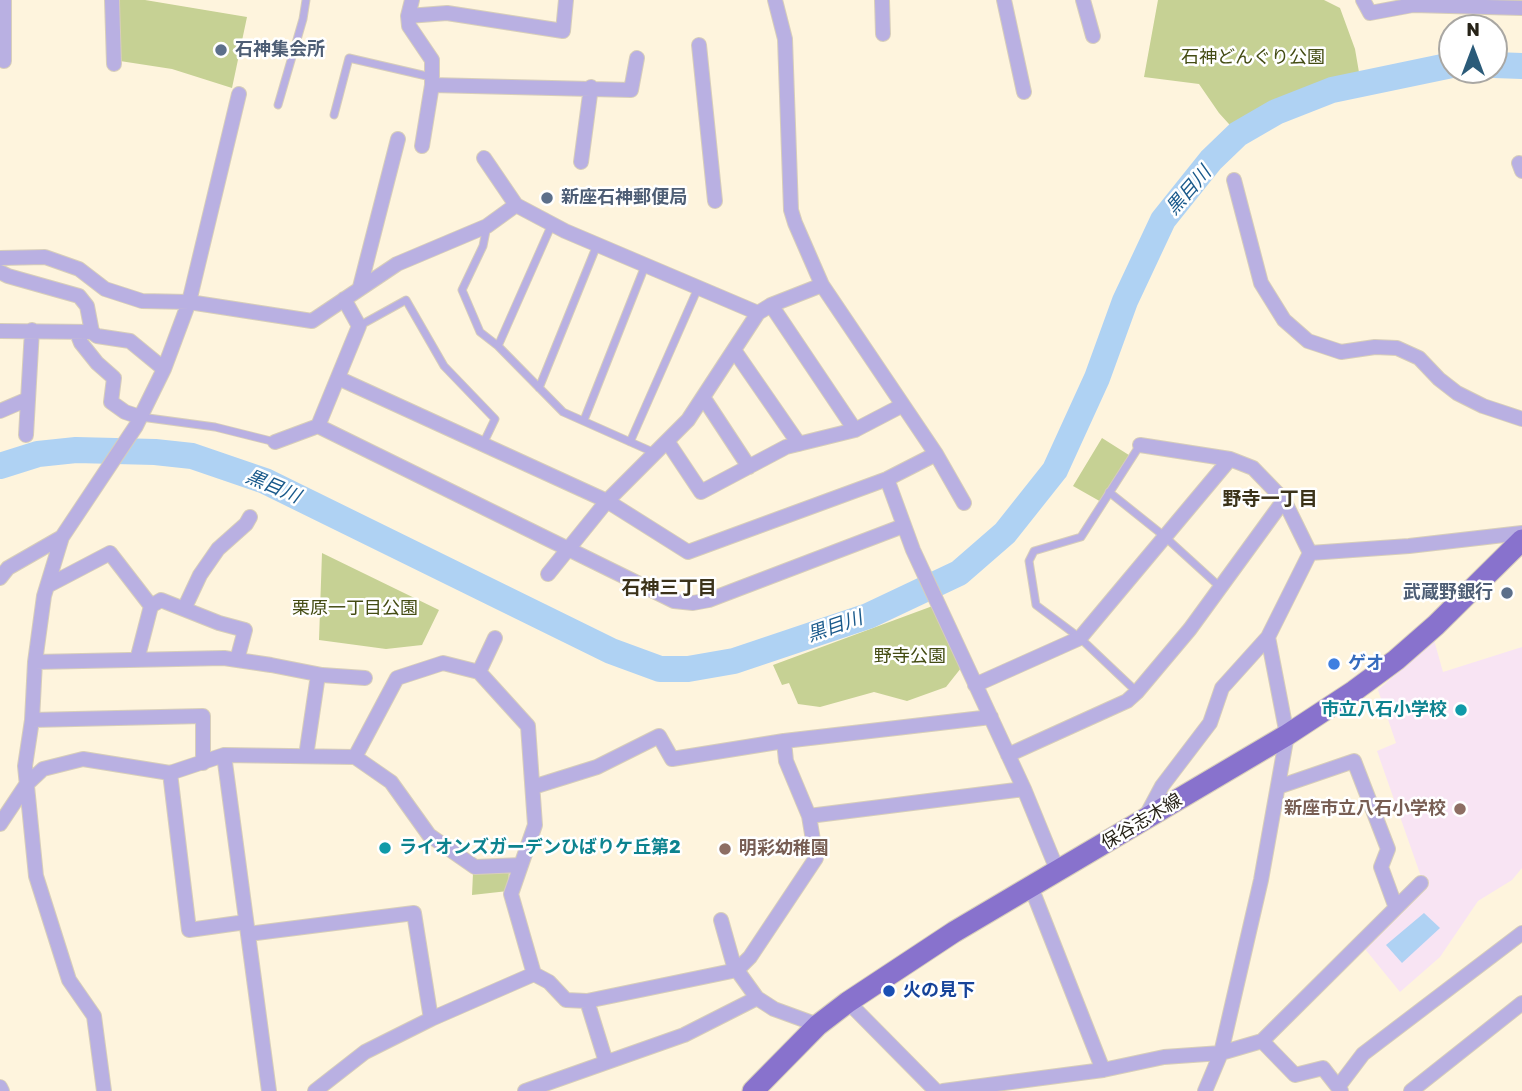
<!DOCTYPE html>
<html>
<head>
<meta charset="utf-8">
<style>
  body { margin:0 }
  #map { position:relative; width:1522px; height:1091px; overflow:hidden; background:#fef4dd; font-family:Rubik,sans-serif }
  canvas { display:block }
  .north { position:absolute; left:1438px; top:14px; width:70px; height:70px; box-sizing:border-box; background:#fff; border:2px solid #a9a7a3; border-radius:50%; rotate:0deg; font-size:19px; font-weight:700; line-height:28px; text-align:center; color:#272318 }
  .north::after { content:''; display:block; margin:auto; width:24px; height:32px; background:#2b5b79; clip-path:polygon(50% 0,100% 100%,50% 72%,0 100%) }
</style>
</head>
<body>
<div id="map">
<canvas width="1522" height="1091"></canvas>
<div class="north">N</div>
</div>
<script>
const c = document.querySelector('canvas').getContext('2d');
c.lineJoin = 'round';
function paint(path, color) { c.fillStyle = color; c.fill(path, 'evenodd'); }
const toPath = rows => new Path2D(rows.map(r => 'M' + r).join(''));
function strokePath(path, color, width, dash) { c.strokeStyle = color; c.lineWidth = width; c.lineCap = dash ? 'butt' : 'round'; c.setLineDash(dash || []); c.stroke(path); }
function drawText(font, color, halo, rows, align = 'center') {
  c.font = font + ' Rubik,"Noto Sans JP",sans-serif'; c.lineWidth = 5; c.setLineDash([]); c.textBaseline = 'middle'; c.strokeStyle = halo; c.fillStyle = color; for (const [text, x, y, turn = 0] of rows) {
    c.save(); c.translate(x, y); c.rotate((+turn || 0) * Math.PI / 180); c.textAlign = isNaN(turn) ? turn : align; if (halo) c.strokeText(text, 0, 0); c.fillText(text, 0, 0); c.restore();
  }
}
paint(toPath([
  [1434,640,1443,672,1522,647,1522,868,1512,880,1478,901,1440,957,1400,992,1365,949,1425,888,1377,751,1396,743,1378,690]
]), '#f8e4f3');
paint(toPath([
  [119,0,145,0,247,17,232,88,172,69,120,61],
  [1158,0,1324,0,1340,8,1355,49,1361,84,1332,90,1276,112,1238,134,1219,113,1199,84,1144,77],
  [1102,438,1132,457,1103,503,1073,486],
  [322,553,439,610,422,645,386,649,319,640],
  [938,604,965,663,946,687,907,701,874,692,820,707,798,704,789,683,782,685,773,665],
  [509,870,508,891,472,895,473,873]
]), '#c6d194');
paint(toPath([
  [1424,913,1440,928,1402,963,1386,945]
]), '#afd2f3');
strokePath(toPath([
  [1494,65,1522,66],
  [0,466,38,454,76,450,155,452,192,456,265,481,611,651,660,669,688,669,734,661,868,616,959,573,1005,533,1055,470,1097,378,1125,301,1163,220,1211,160,1238,134,1276,112,1332,90,1452,65]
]), '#afd2f3', 26);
const lane = toPath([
  [278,105,303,19,306,0],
  [334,115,349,58,431,77],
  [487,226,483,246,462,290,480,332,498,346,563,412,655,453],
  [359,326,406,300,444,366,495,419,483,444],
  [498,346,552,224],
  [539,388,597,245],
  [141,417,215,427,275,442],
  [584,420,645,266],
  [630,442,698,288],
  [1109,492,1164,536,1220,587],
  [1137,692,1080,638,1036,605,1029,561,1034,551,1081,537,1140,445]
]);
const street = toPath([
  [112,0,114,64],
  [412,0,408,16,409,26,432,60,432,85,422,146],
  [775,0,785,39,791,210,795,223,822,285,936,454,964,503],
  [882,0,883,34],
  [1004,0,1024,92],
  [1083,0,1093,36],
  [1363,0,1370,13,1413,5,1522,8],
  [408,16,447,13,563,31,566,0],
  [699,45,715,201],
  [4,61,4,0],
  [432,85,631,90,637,58],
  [484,158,516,205,565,231,758,313,771,305,822,285],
  [581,162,591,87],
  [1519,163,1522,171],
  [1234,180,1261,283,1284,320,1308,341,1341,352,1375,347,1397,348,1419,358,1439,379,1457,393,1483,406,1522,419],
  [0,258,45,257,79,269,105,289,142,301,189,302,312,321,397,264,487,226,516,205],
  [0,272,8,276,79,296,87,306,92,332],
  [360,287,398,139],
  [771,305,855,430],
  [0,331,92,332,97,336,130,341,164,369],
  [77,333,81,343,97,363,114,378,111,402,125,412,140,417],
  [734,350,799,444],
  [338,378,607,501,688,552,887,479,936,454],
  [703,397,749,467],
  [0,411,28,399],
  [318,426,674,601,693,603,709,600,903,526],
  [26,435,32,330],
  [667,441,701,492,786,447,855,430,903,405],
  [275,442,318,426,359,326,344,299],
  [1140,445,1230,459,1253,468,1284,500,1310,553,1268,637,1222,688,1210,723,1162,786,1146,816],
  [887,479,913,550,1024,789,1058,872],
  [1310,553,1409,546,1522,533],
  [548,574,607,501,688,420,758,313],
  [0,578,8,568,62,537],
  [49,585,110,553,151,606],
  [184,609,200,575,218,549,246,524,250,517],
  [137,660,151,606,161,600,219,623,245,630,237,660],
  [35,662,224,658,271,665,322,675,365,678],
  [479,672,495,638],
  [975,685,1080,638,1230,459],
  [32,720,203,716,203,763],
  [224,755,269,1091],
  [1008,755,1127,701,1137,692,1190,629,1284,500],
  [306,756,318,675],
  [355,757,397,678,443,663,479,672,528,726,535,825,511,894,534,974],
  [170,773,189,930,246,922],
  [533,787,597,767,659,736,672,759,784,741,991,717],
  [1278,787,1354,761,1388,849,1381,867,1396,908],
  [809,816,1024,789],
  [0,824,26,785,43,769,83,759,170,773,224,755,355,757,391,782,429,835,475,867,521,865],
  [1031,887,1103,1070],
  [721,920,734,966,757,998,774,1009,818,1025],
  [248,934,414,913,431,1019],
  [587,1001,737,970,750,957,816,858,809,816,786,761,784,741],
  [848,1002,936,1091],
  [1262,1041,1421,883],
  [0,1087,2,1091],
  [1338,1087,1363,1054,1522,933],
  [104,1091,94,1016,69,980,36,876,25,766,32,720,35,662,44,596,62,537,136,426,164,369,189,302,239,94],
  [315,1091,365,1052,431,1019,534,974,549,982,566,1000,587,1001,606,1062],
  [525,1091,684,1035,757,998],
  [943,1091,1103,1070,1164,1057,1221,1053,1262,1041,1295,1075,1323,1068,1341,1091],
  [1205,1091,1221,1053,1261,880,1287,735,1268,637],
  [1411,1091,1522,1003]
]);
const primary = toPath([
  [753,1091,818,1025,848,1002,954,932,1287,735,1354,691,1396,660,1436,625,1522,540]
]);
strokePath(lane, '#d7ceba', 9);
strokePath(street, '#d7ceba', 16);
strokePath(primary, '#d7ceba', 23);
strokePath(lane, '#b9b0e2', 7);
strokePath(street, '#b9b0e2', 14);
strokePath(primary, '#8872cd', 21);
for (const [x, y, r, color] of [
  [221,50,7,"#5c6f8a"],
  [547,198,7,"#5c6f8a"],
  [1507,593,7,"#5c6f8a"],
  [1334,664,7,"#3f7fe0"],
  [1461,710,7,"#0f9aa8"],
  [1460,809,7,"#8d6e63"],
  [385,848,7,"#0f9aa8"],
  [725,849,7,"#8d6e63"],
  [889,991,7,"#1a4fb4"]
]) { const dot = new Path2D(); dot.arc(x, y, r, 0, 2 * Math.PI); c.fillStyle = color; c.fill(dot); strokePath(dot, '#fff', 2.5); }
drawText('bold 18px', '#4e5e75', '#fff', [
  ["石神集会所",235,50],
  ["新座石神郵便局",561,198],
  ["武蔵野銀行",1493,593,"right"]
], 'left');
drawText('18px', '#444c13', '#fff', [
  ["石神どんぐり公園",1253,58],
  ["栗原一丁目公園",355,609],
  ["野寺公園",910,657]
]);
drawText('bold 18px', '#366cbe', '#fff', [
  ["ゲオ",1348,664]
], 'left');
drawText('bold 18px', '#0d838f', '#fff', [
  ["市立八石小学校",1447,710],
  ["ライオンズガーデンひばりケ丘第2",399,848,"left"]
], 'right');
drawText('bold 18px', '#785e54', '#fff', [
  ["新座市立八石小学校",1446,809],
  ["明彩幼稚園",739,849,"left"]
], 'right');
drawText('18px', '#272318', '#fff', [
  ["保谷志木線",1142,822,-31]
]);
drawText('bold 18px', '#164399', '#fff', [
  ["火の見下",903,991]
], 'left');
drawText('italic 19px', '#19598b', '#fff', [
  ["黒目川",1189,191,-49],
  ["黒目川",273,487,23],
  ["黒目川",835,627,-19]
]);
drawText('bold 19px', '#3c331a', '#fff', [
  ["野寺一丁目",1270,500],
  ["石神三丁目",669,589]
]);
</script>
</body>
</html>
